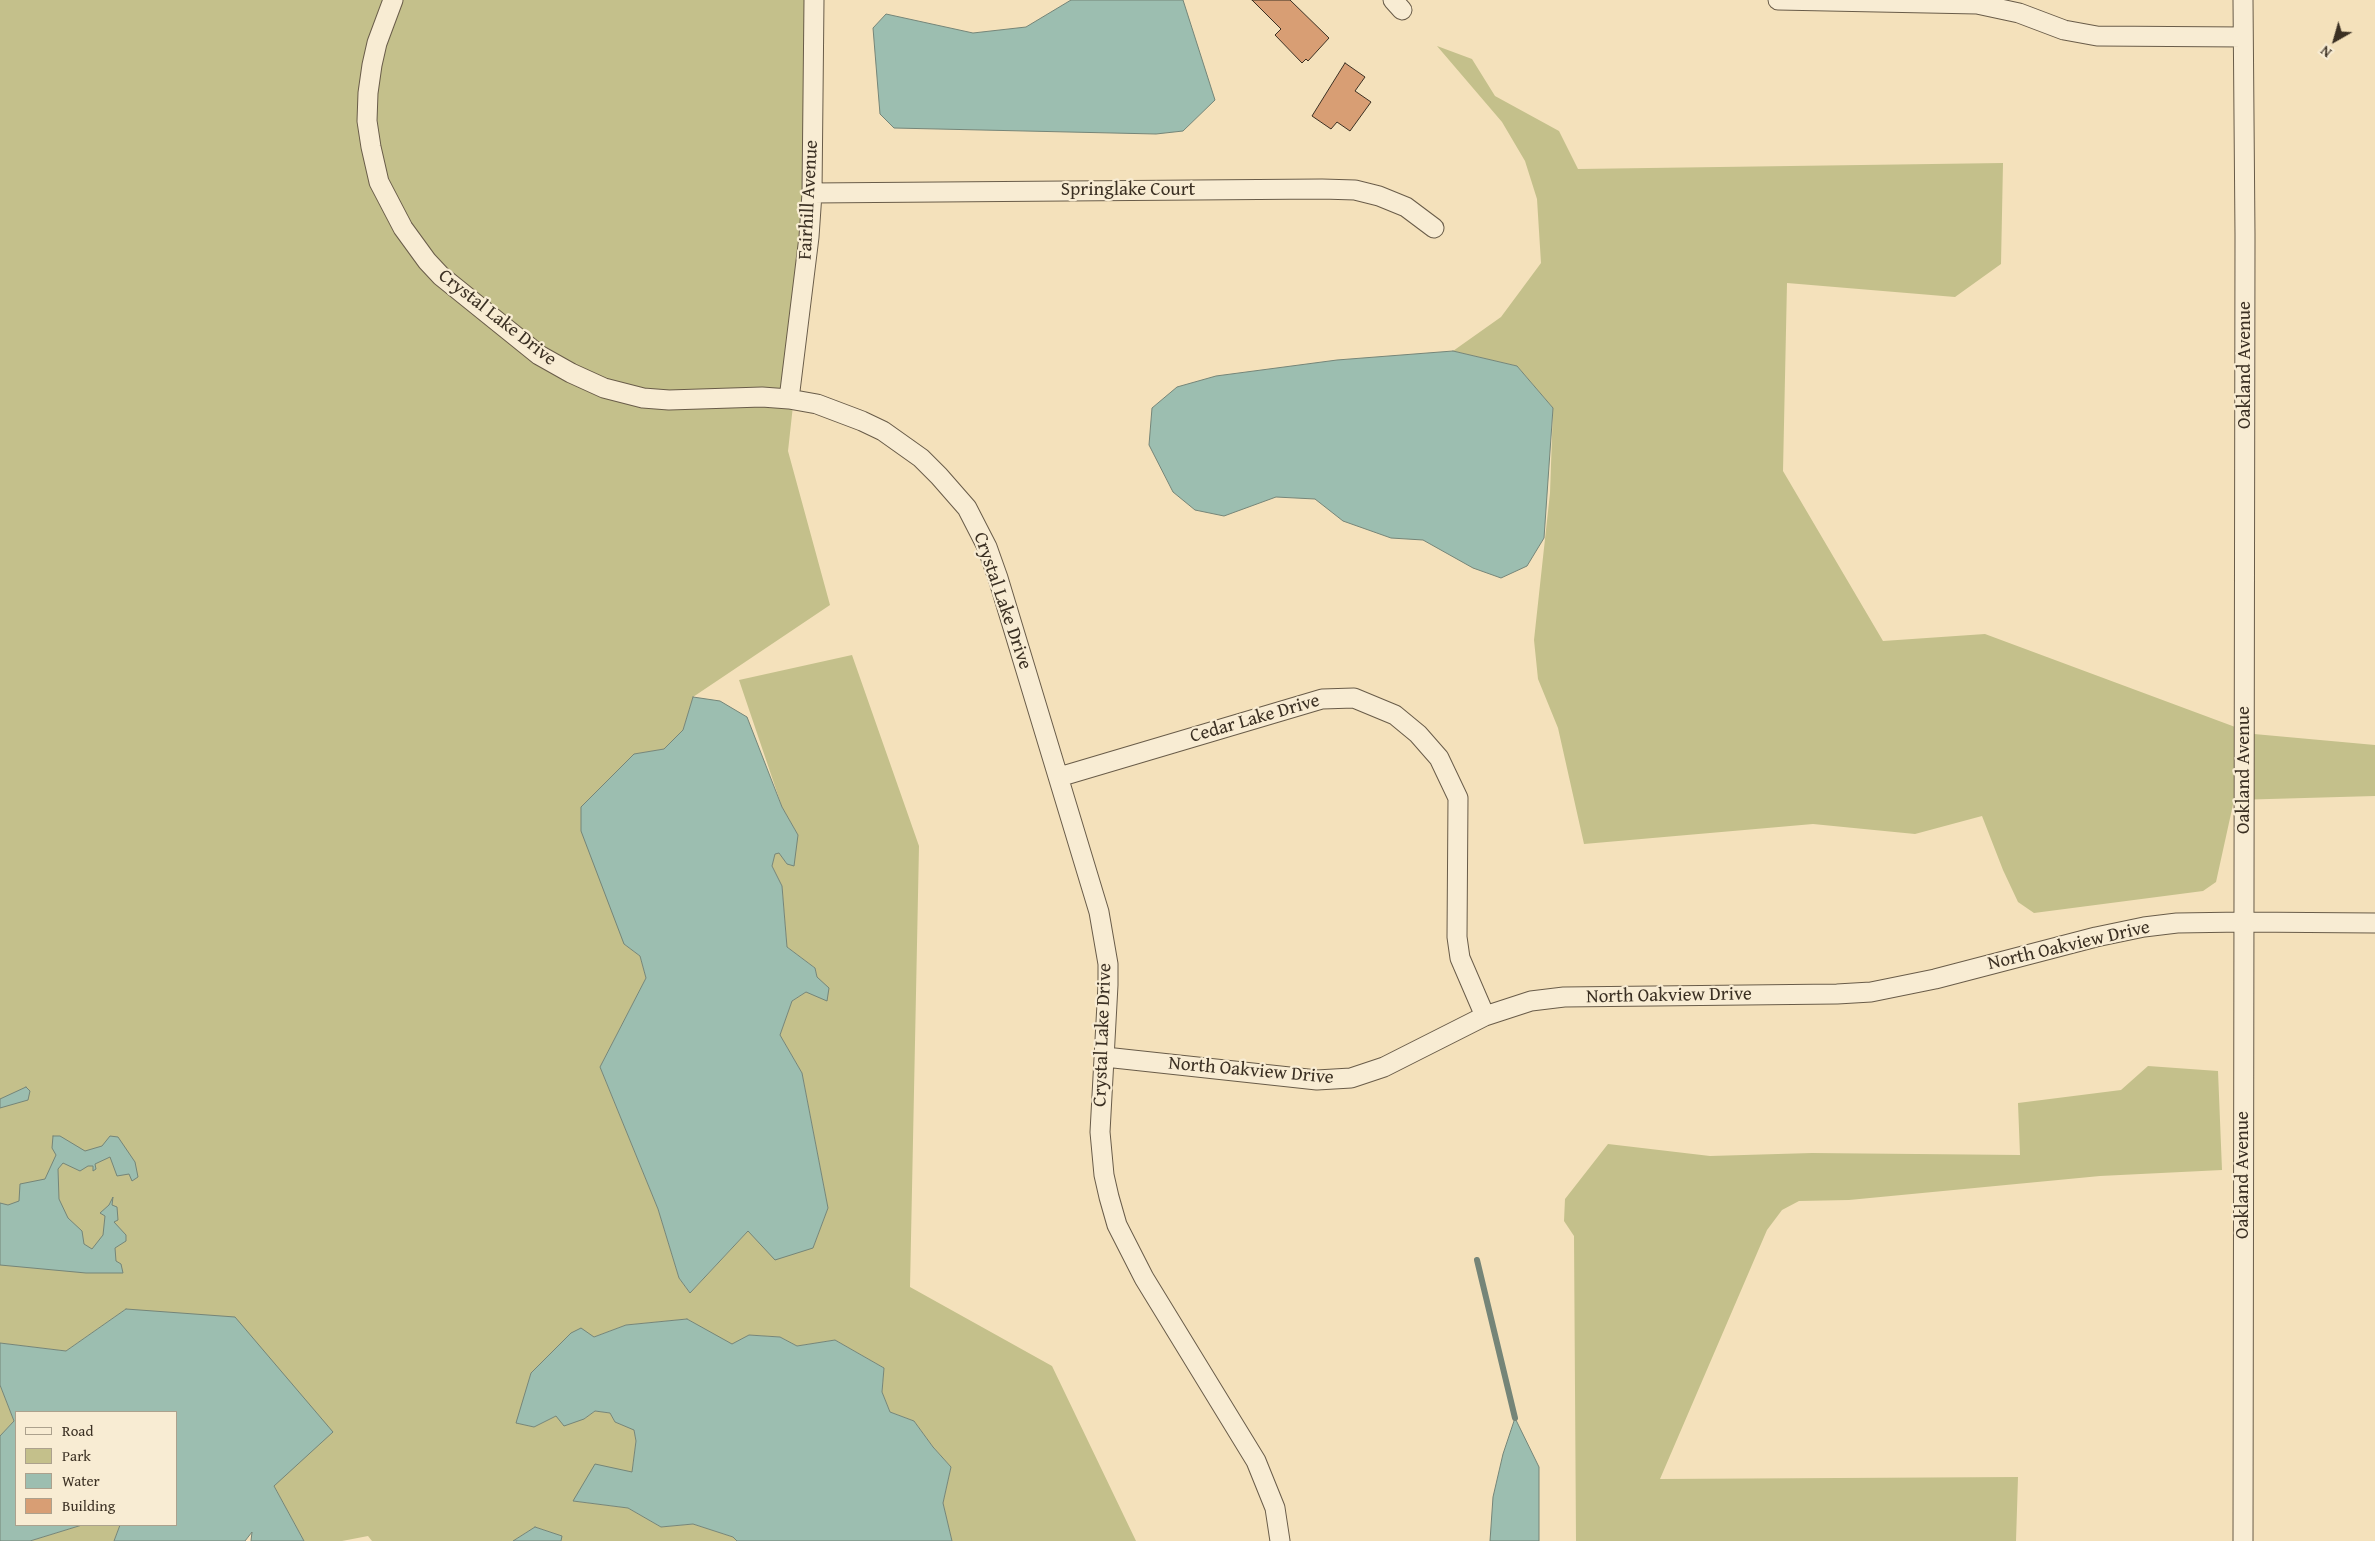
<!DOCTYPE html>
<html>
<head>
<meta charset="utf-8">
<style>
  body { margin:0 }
  #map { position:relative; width:2375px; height:1541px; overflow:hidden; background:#f4e1bb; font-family:"Gentium Book Plus",serif }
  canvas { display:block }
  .legend { position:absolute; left:15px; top:1411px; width:162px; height:115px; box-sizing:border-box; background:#f8ecd3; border:1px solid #aca18d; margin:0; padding:6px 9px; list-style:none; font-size:15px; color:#3b3023 }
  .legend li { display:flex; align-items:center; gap:10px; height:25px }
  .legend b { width:25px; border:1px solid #aca18d }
  .north { position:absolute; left:2310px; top:15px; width:50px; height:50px; -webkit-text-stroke:4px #f8ecd3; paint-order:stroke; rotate:218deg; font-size:14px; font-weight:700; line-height:20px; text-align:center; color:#3b3023 }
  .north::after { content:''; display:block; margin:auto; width:18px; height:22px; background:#3b3023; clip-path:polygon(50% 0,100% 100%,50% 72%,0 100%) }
</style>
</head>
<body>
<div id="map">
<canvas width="2375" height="1541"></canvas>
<ul class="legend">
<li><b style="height:6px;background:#f8ecd3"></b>Road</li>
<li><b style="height:14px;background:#c4c08b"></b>Park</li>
<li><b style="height:14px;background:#9cbeb0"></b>Water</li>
<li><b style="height:14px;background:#d89e74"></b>Building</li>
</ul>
<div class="north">N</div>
</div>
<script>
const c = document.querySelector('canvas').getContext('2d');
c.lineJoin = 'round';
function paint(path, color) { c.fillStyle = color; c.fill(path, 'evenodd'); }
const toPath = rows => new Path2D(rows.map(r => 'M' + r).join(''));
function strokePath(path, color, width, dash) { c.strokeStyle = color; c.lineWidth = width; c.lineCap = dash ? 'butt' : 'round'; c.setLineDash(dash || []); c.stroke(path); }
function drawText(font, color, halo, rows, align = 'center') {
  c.font = font + ' "Gentium Book Plus",serif'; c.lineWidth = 4.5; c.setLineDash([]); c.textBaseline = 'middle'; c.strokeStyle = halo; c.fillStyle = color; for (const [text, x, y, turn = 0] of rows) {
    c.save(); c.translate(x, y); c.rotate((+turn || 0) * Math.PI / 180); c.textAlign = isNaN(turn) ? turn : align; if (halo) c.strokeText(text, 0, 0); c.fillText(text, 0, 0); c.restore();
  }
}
paint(toPath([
  [0,0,820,0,822,142,788,451,830,605,693,697,683,730,664,749,634,754,624,944,640,956,646,978,600,1067,658,1209,679,1278,690,1293,748,1231,813,1248,828,1208,802,1073,780,1035,792,1001,806,992,817,977,815,968,787,947,782,886,772,866,775,854,779,852,787,864,798,835,782,807,739,680,852,655,919,846,910,1287,1052,1366,1136,1541,952,1541,943,1503,951,1467,933,1447,914,1421,890,1412,882,1392,884,1368,835,1340,797,1346,780,1337,749,1335,732,1345,687,1319,626,1325,594,1337,531,1373,517,1423,534,1427,556,1416,584,1419,595,1411,610,1413,615,1422,634,1429,636,1441,632,1472,573,1501,628,1508,661,1527,693,1524,733,1537,737,1541,561,1541,561,1536,535,1527,513,1541,372,1541,368,1536,342,1541,304,1541,274,1486,126,1309,66,1351,0,1343],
  [1437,46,1472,59,1495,96,1559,131,1578,169,2003,163,2001,264,1955,297,1787,283,1783,471,1883,641,1985,634,2254,734,2375,745,2375,796,2234,800,2216,882,2203,891,2034,913,2018,902,2003,870,1982,816,1915,834,1813,824,1584,844,1558,728,1538,679,1534,640,1550,493,1553,408,1517,366,1453,351,1501,317,1541,263,1537,199,1525,161,1502,122],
  [2148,1066,2218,1071,2222,1170,2100,1176,1849,1200,1799,1201,1782,1210,1767,1230,1660,1479,2018,1477,2016,1541,1576,1541,1574,1236,1564,1221,1565,1199,1608,1144,1710,1156,1812,1153,2020,1155,2018,1103,2121,1090],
  [0,1385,14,1421,0,1436],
  [82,1525,120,1525,114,1541,30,1541]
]), '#c4c08b');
const water = toPath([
  [1071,0,1183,0,1215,100,1183,131,1156,134,894,128,880,114,873,28,886,14,973,33,1026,27,1071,0],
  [1453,351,1517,366,1553,408,1544,538,1527,566,1501,578,1473,568,1423,540,1391,538,1343,521,1315,499,1276,497,1224,516,1195,510,1173,492,1149,445,1152,408,1177,387,1216,376,1337,360,1453,351],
  [693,697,720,701,747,717,782,807,798,835,794,866,787,864,779,853,775,854,772,866,782,886,787,947,815,968,817,977,829,988,827,1001,806,992,792,1001,780,1035,802,1073,828,1208,813,1248,775,1260,748,1231,690,1293,679,1278,658,1209,600,1067,646,978,640,956,624,944,581,831,581,807,634,754,664,749,683,730,693,697],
  [26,1087,30,1091,28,1100,0,1108,0,1099,26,1087],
  [53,1136,60,1136,85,1151,102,1146,110,1136,118,1137,135,1162,138,1177,132,1181,129,1174,117,1176,110,1157,95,1164,96,1169,93,1171,93,1166,88,1166,80,1171,63,1163,58,1169,59,1199,68,1218,82,1231,84,1244,92,1249,103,1235,105,1216,100,1213,109,1205,113,1197,112,1205,117,1207,118,1220,114,1222,126,1235,126,1241,115,1248,116,1261,121,1264,123,1273,86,1273,0,1265,0,1203,8,1205,19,1201,20,1184,45,1179,56,1155,52,1148,53,1136],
  [126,1309,235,1317,333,1432,274,1486,304,1541,251,1541,252,1532,245,1541,114,1541,120,1525,176,1525,176,1412,16,1412,16,1525,82,1525,30,1541,0,1541,0,1436,14,1421,0,1385,0,1343,66,1351,126,1309],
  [687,1319,732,1344,749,1335,780,1337,797,1346,835,1340,884,1368,882,1392,890,1412,914,1421,933,1447,951,1467,943,1503,952,1541,737,1541,733,1537,693,1524,661,1527,628,1508,573,1501,595,1464,632,1472,636,1441,634,1430,615,1422,610,1413,595,1411,584,1419,564,1426,556,1416,534,1427,516,1423,531,1373,571,1333,581,1328,594,1337,626,1325,687,1319],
  [1515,1418,1539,1467,1539,1541,1490,1541,1493,1497,1503,1454,1515,1418],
  [535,1527,562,1536,561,1541,513,1541,535,1527]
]);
paint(water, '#9cbeb0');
strokePath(water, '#758578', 1);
strokePath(toPath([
  [1477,1260,1515,1418]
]), '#758578', 6);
const building = toPath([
  [1252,0,1290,0,1329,38,1308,61,1306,59,1302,63,1275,35,1281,29,1252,0],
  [1345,63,1365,77,1355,91,1371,102,1350,131,1337,122,1331,129,1312,116,1345,63]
]);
paint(building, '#d89e74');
strokePath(building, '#3b3023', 1);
const minor = toPath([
  [393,0,377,43,372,65,368,93,367,121,371,147,379,182,403,228,427,261,441,276,539,355,571,373,604,388,643,398,669,400,762,397,789,399,817,404,862,421,883,431,921,458,939,476,967,508,987,547,998,578,1099,912,1108,964,1108,985,1100,1132,1104,1175,1109,1197,1117,1225,1144,1278,1256,1461,1275,1508,1280,1541],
  [1393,0,1402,10],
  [1778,0,1977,4,2019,13,2064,30,2097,36,2243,37],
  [812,193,1322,189,1355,190,1379,196,1406,207,1434,228],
  [789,399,809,237,812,193,814,0],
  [1059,777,1322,699,1354,698,1395,715,1418,734,1439,758,1458,798,1457,937,1460,958,1485,1016],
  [1105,1057,1317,1080,1351,1078,1384,1067,1485,1016,1531,1001,1564,997,1837,994,1871,992,1935,979,2096,937,2144,927,2177,923,2243,922,2375,923],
  [2243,1541,2245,235,2243,0]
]);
strokePath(minor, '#695c49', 21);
strokePath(minor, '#f8ecd3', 19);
drawText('19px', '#3b3023', '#f8ecd3', [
  ["Springlake Court",1128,190],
  ["Fairhill Avenue",809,200,-87],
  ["Crystal Lake Drive",497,318,38],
  ["Oakland Avenue",2245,365,-90],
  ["Crystal Lake Drive",1002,601,71],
  ["Cedar Lake Drive",1255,719,-16],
  ["Oakland Avenue",2244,770,-90],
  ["North Oakview Drive",2069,946,-13],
  ["North Oakview Drive",1669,996,-1],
  ["Crystal Lake Drive",1103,1035,-88],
  ["North Oakview Drive",1251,1071,5],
  ["Oakland Avenue",2243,1175,-90]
]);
</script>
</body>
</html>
